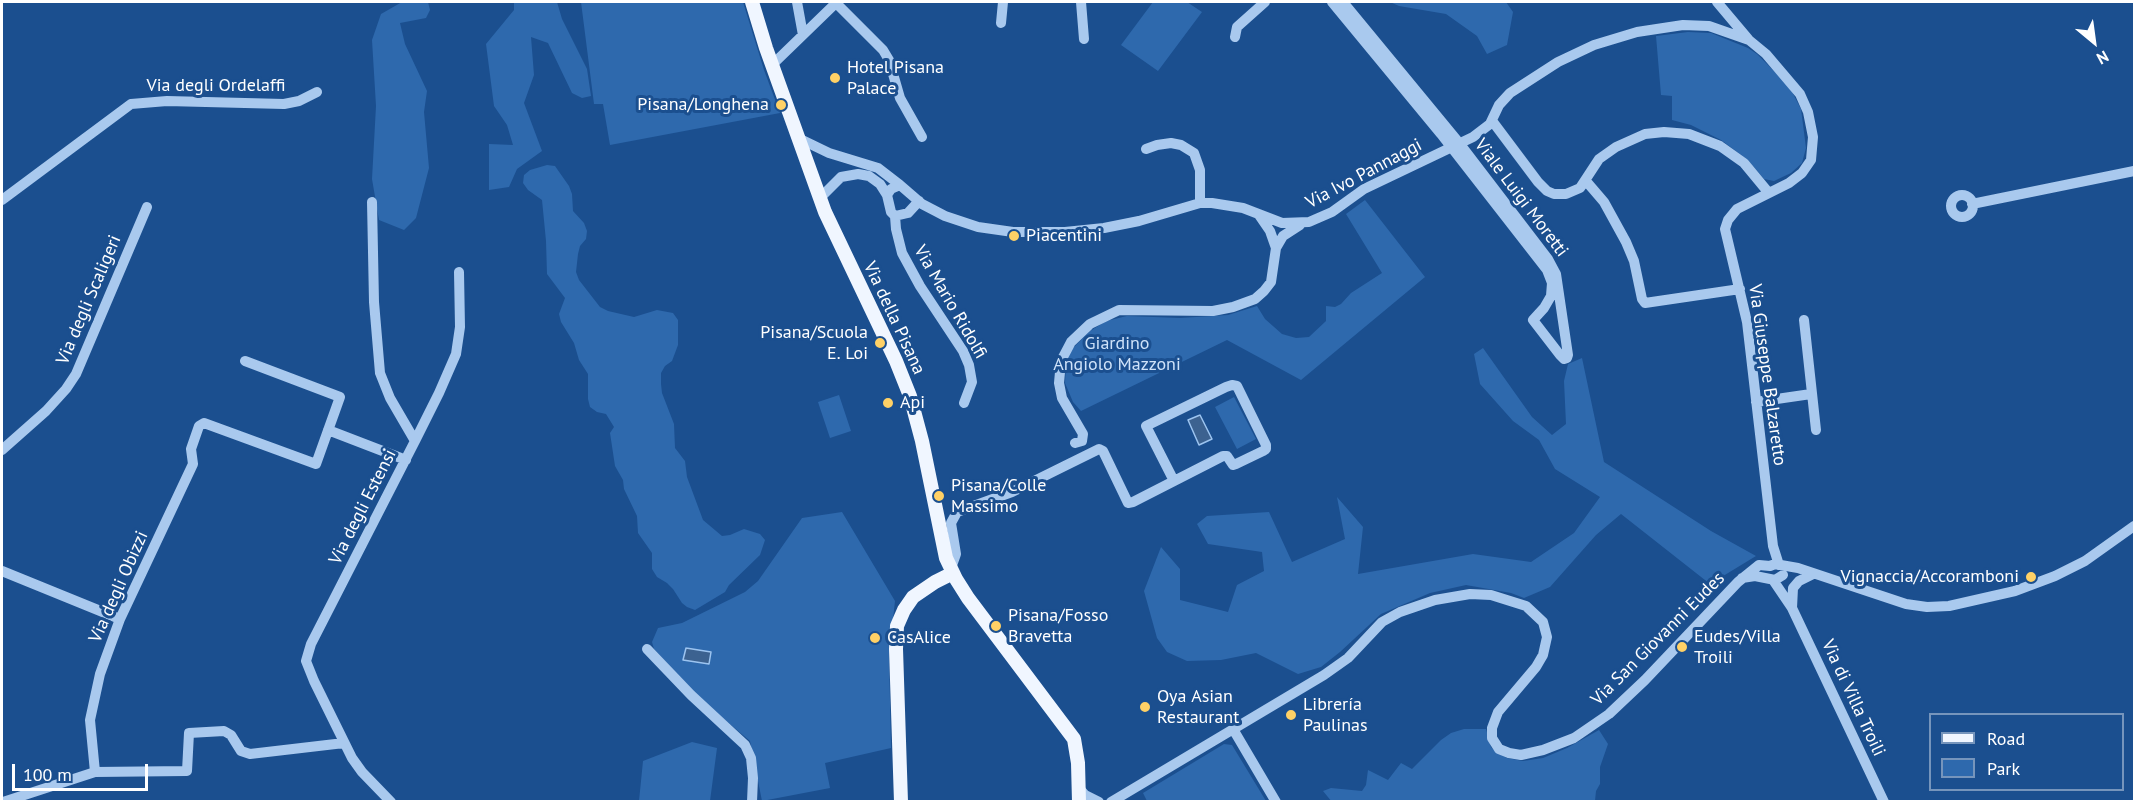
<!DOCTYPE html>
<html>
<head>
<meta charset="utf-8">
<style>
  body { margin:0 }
  #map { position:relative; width:2136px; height:803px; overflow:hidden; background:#1b4f8f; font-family:"PT Sans",sans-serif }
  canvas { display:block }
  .frame { position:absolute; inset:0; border:3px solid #fff; pointer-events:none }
  .legend { position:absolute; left:1929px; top:713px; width:195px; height:78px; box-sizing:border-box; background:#1b4f8f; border:2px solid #7695bc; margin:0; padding:8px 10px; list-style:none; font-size:18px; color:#fff }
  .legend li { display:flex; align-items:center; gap:12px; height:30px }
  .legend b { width:30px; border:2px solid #7695bc }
  .north { position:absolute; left:2064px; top:12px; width:60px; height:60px; -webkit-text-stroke:4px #1b4f8f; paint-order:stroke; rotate:151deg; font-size:16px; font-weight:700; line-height:24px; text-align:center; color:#fff }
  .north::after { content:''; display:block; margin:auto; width:21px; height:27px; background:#fff; clip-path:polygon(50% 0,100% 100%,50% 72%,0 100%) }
  .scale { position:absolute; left:12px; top:764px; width:136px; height:27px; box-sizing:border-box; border:3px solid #fff; border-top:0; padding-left:8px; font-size:18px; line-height:21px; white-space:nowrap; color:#fff; -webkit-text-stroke:4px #1b4f8f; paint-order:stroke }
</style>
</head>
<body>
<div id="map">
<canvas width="2136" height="803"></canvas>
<div class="frame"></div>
<ul class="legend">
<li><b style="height:8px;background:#f0f6ff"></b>Road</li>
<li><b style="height:16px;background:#2e69ad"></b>Park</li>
</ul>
<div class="north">N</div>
<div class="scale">100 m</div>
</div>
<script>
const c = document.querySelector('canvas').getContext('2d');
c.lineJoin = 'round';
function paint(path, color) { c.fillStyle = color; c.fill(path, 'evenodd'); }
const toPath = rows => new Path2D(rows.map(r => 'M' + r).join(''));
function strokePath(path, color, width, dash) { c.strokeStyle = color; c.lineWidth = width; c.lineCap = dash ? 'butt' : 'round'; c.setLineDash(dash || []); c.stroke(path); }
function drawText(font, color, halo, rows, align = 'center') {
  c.font = font + ' "PT Sans",sans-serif'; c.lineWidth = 6; c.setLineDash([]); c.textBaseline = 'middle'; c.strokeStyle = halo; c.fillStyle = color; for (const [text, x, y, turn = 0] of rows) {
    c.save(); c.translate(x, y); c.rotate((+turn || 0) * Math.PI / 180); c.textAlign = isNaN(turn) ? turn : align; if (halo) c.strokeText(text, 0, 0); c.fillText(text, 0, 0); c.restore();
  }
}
paint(toPath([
  [402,2,428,2,430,10,426,18,400,23,405,44,427,91,424,112,429,168,416,218,404,230,379,220,372,179,376,106,372,40,381,14],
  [514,2,557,2,562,19,587,69,591,96,582,98,572,93,548,43,531,37,534,75,524,103,542,151,517,169,509,187,489,190,489,144,513,145,507,125,494,106,486,44,514,10],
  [581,2,743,2,764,70,780,113,610,145,603,104,594,104],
  [1153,2,1187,2,1202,12,1158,71,1121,45],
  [1390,2,1506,2,1513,12,1507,45,1487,54,1477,36,1446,14,1399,6],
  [1688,32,1711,33,1748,48,1757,54,1789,86,1801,109,1806,148,1802,163,1791,173,1774,181,1764,179,1748,160,1721,140,1691,125,1672,120,1672,96,1661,95,1656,36],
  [547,165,555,166,569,186,572,194,573,211,584,223,587,231,586,239,580,246,578,254,576,272,579,280,600,307,608,311,634,317,657,310,673,313,678,320,678,345,672,361,665,366,661,373,661,384,662,393,674,424,675,448,685,461,687,477,703,520,722,536,730,535,744,529,760,534,765,540,760,555,729,585,725,592,695,610,687,607,682,603,673,589,667,583,657,577,652,569,652,553,638,533,637,516,624,489,623,480,615,466,610,433,614,427,606,414,597,412,590,407,588,399,588,374,579,360,574,343,561,322,559,314,565,298,547,274,546,241,542,200,528,190,523,183,524,175,530,170],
  [1365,200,1425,277,1301,380,1227,340,1081,411,1073,402,1065,383,1066,364,1071,350,1090,331,1106,321,1127,316,1180,318,1228,315,1257,306,1265,319,1282,334,1296,338,1309,337,1326,321,1326,306,1335,307,1341,304,1351,293,1382,273,1346,214],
  [1483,348,1532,417,1552,435,1566,424,1564,381,1568,364,1582,358,1604,462,1711,531,1756,556,1710,584,1621,514,1596,535,1550,587,1524,598,1511,593,1466,585,1430,593,1381,614,1340,652,1321,667,1298,674,1256,653,1221,660,1187,661,1167,652,1157,638,1144,591,1161,547,1180,569,1180,600,1228,612,1237,585,1264,571,1262,552,1208,544,1197,524,1207,516,1269,512,1292,562,1345,539,1337,497,1363,527,1358,574,1473,554,1531,562,1574,533,1600,497,1555,469,1539,440,1513,421,1480,384,1474,354],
  [839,395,851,431,830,438,818,402],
  [1234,397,1256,439,1237,449,1215,407],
  [842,512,895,601,889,655,891,748,825,763,830,788,762,801,750,741,699,698,654,649,652,642,658,628,682,623,745,592,758,581,802,518],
  [1464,729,1486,729,1491,747,1497,753,1507,758,1523,761,1543,758,1567,748,1599,730,1608,744,1600,767,1600,784,1596,791,1595,801,1332,802,1323,791,1331,788,1362,791,1366,785,1368,770,1388,780,1401,763,1412,769,1441,740,1451,733],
  [692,742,717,748,710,801,639,801,643,761],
  [1224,744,1232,745,1266,801,1147,801,1143,793]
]), '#2e69ad');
const water = toPath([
  [1200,415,1212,439,1199,445,1188,420,1200,415],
  [686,648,711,652,709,664,683,660,686,648]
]);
paint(water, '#3c6290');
strokePath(water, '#9cc4f0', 1.5);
strokePath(toPath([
  [797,2,803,35],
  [1081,2,1084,39],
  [1332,2,1441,134,1547,270,1552,283,1551,296,1544,308,1533,320,1560,355,1564,359,1567,358,1568,355,1556,274,1548,259,1460,144,1343,2],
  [1717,2,1749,40,1766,54,1800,94,1808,112,1813,137,1811,160,1802,173,1789,183,1737,209,1728,220,1725,229,1747,322,1773,546,1779,565],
  [836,3,883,50,889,60,900,98,922,137],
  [1001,23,1003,2],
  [1235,37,1237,27,1265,2],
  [772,65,837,2],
  [1493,122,1538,182,1547,191,1554,194,1566,194,1580,188,1599,159,1616,147,1645,134,1664,132,1689,134,1720,146,1744,163,1768,192],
  [798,138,829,153,878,168,900,185],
  [1146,149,1157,145,1171,143,1181,145,1194,153,1200,170,1200,203],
  [1586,181,1604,202,1626,242,1634,261,1642,299,1645,303,1740,289],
  [887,195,891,189,900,185,922,204,945,216,978,227,1013,232,1065,232,1104,228,1139,221,1200,203,1212,203,1243,208,1282,223,1309,222,1332,212,1364,189,1473,137,1490,124,1499,105,1510,93,1558,62,1594,45,1637,32,1683,25,1709,26,1749,40],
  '1951 206a11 11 0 1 1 22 0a11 11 0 1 1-22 0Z',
  [820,198,841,177,858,174,869,176,880,184,887,195,891,212,895,216,908,213,919,201],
  [2,200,131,104,167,101,284,104,299,101,317,92],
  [372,202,374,302,380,373,390,398,415,441,311,644,306,661,314,681,352,758,362,772,391,802],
  [1972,204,2134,171],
  [895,216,896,229,902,253,920,286,963,351,969,365,972,382,964,403],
  [1276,248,1283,236,1300,225],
  [1804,320,1816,430],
  [1756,402,1811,394],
  [328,430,406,460],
  [415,441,439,393,456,354,460,327,459,272],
  [1075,443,1082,441,1083,434,1062,398,1059,383,1061,361,1071,342,1090,324,1119,310,1213,311,1233,307,1255,299,1264,291,1271,282,1276,248,1270,231,1259,215],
  [2,450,46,411,66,389,76,374,147,207],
  [951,568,956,554,951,523,957,512,1012,492,1099,449,1103,451,1128,503,1133,502,1223,456,1227,456,1233,465,1236,464,1263,451,1266,449,1266,445,1237,386,1232,385,1226,387,1146,426,1174,481],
  [2,571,120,619],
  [1742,578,1755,576,1775,580,1783,575],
  [1773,580,1792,608,1884,802],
  [1792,608,1793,588,1799,581,1813,574],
  [647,649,691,695,745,745,751,758,753,778,752,802],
  [1233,729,1276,802],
  [95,772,90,720,100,674,120,619,193,464,191,449,199,426,204,423,316,464,340,397,245,361],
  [1079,788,1085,795,1099,802],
  [3,802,95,772,187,771,189,733,224,731,231,735,241,751,250,754,344,743],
  [1111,802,1324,675,1348,658,1382,622,1400,612,1435,600,1470,594,1491,595,1526,606,1543,622,1547,637,1543,655,1536,667,1498,712,1492,728,1492,738,1499,749,1509,753,1521,755,1543,750,1574,738,1609,714,1645,680,1738,582,1759,565,1770,566,1775,564,1798,568,1906,604,1927,607,1949,606,2015,591,2055,576,2085,561,2134,526]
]), '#a9c9ee', 10);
strokePath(toPath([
  [752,2,766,48,825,212,896,361,910,396,922,441,946,558,956,579,968,598,1074,739,1078,763,1079,802],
  [901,802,896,649,897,626,904,610,913,597,935,582,953,573]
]), '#f0f6ff', 14);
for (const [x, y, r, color] of [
  [835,78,6,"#ffd166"],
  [781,105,6,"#ffd166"],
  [1014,236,6,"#ffd166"],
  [880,343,6,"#ffd166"],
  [888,403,6,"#ffd166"],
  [939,496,6,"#ffd166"],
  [2031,577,6,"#ffd166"],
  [996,626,6,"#ffd166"],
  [875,638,6,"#ffd166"],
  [1682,647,6,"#ffd166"],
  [1145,707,6,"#ffd166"],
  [1291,715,6,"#ffd166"]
]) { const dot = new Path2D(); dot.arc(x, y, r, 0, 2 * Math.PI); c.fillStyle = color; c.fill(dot); strokePath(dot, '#1b4f8f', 2); }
drawText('18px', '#fff', '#1b4f8f', [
  ["Hotel Pisana",847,68],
  ["Palace",847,89],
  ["Pisana/Longhena",769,105,"right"],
  ["Piacentini",1026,236],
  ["Pisana/Scuola",868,333,"right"],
  ["E. Loi",868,354,"right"],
  ["Api",900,403],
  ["Pisana/Colle",951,486],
  ["Massimo",951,507],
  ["Vignaccia/Accoramboni",2019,577,"right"],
  ["Pisana/Fosso",1008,616],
  ["Bravetta",1008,637],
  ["Eudes/Villa",1694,637],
  ["Troili",1694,658],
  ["CasAlice",887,638],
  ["Oya Asian",1157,697],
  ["Restaurant",1157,718],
  ["Librería",1303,705],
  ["Paulinas",1303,726]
], 'left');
drawText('18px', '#fff', '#1b4f8f', [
  ["Via degli Ordelaffi",216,86],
  ["Via Ivo Pannaggi",1364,174,-28],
  ["Viale Luigi Moretti",1521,198,53],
  ["Via degli Scaligeri",89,300,-67],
  ["Via Mario Ridolfi",950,302,60],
  ["Via della Pisana",894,318,65],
  ["Via Giuseppe Balzaretto",1767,375,82],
  ["Via degli Estensi",363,507,-63],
  ["Via degli Obizzi",119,587,-66],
  ["Via San Giovanni Eudes",1658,639,-45],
  ["Via di Villa Troili",1853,698,65]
]);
drawText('18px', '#cfe3fa', '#1b4f8f', [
  ["Giardino",1117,344],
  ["Angiolo Mazzoni",1117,365]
]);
</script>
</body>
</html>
